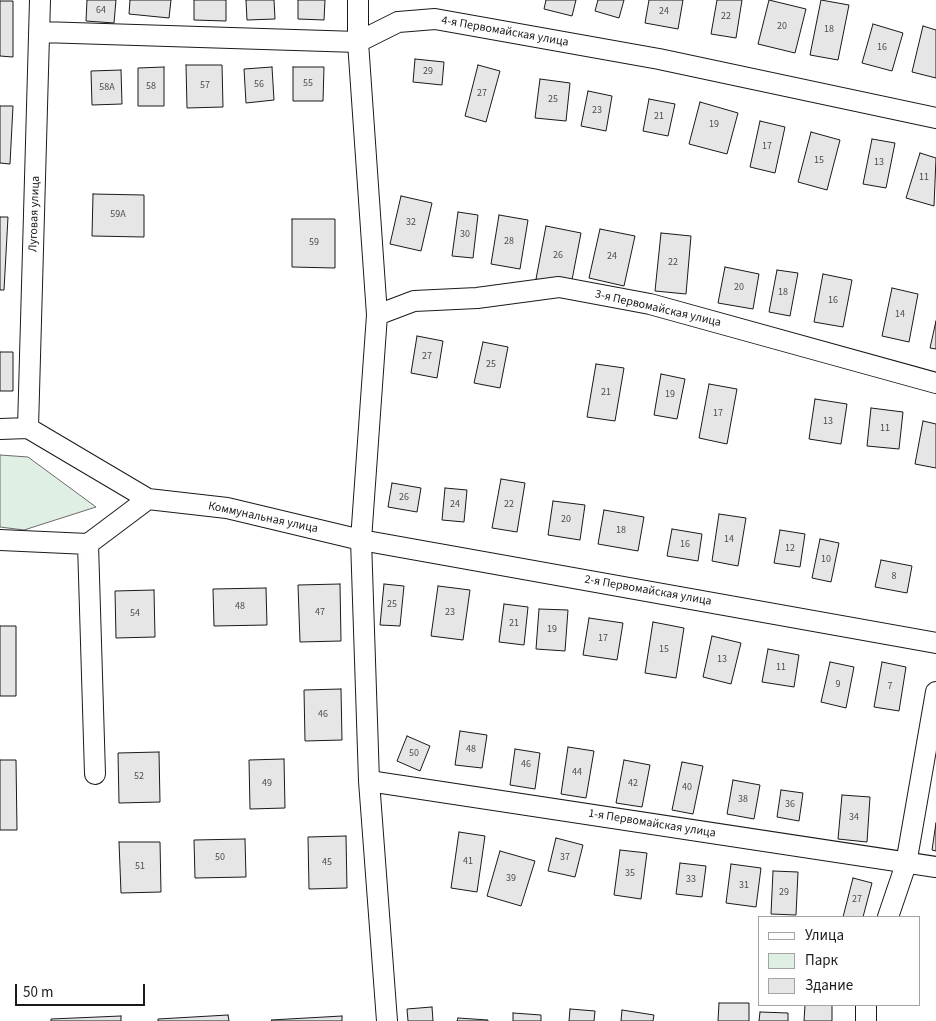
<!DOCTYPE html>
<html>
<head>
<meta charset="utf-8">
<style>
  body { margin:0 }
  #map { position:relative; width:936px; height:1021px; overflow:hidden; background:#fff; font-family:"Source Sans 3",sans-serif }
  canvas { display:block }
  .legend { position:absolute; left:758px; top:916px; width:162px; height:90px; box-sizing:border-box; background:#fff; border:1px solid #a3a3a3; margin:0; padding:6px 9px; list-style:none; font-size:15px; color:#1a1a1a }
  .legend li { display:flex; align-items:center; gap:10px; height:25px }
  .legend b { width:25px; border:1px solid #a3a3a3 }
  .scale { position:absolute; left:15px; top:984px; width:130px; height:22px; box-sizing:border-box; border:2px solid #1a1a1a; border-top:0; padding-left:6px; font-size:15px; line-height:18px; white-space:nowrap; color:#1a1a1a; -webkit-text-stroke:4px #fff; paint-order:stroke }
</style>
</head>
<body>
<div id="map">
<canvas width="936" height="1021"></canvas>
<ul class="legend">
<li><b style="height:6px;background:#fff"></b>Улица</li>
<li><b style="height:14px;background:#e0efe3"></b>Парк</li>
<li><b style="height:14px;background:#e6e6e6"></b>Здание</li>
</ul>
<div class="scale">50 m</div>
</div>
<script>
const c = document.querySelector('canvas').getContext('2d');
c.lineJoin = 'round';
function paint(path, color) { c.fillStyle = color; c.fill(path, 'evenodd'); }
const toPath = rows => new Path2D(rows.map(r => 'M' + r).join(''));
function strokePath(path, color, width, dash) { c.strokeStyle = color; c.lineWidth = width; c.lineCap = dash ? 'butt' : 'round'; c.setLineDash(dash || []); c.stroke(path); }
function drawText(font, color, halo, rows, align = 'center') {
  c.font = font + ' "Source Sans 3",sans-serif'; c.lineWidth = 4; c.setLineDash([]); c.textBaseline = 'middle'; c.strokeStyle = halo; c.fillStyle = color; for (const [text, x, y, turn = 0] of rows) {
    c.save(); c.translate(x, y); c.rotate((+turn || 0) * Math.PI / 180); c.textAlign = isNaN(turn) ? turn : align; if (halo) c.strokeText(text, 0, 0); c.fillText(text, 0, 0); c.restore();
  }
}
const green = toPath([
  [0,455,28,457,96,507,24,530,0,527,0,455]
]);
paint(green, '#e0efe3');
strokePath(green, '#6a6a6a', 1);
const building = toPath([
  [87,0,116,0,114,23,86,21,87,0],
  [130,0,171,0,169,18,129,14,130,0],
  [194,0,226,0,226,21,194,20,194,0],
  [246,0,274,0,275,19,247,20,246,0],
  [298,0,325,0,324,20,298,19,298,0],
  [546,0,576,0,572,16,544,9,546,0],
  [598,0,624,0,619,18,595,11,598,0],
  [649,0,683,0,678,29,645,23,649,0],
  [717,0,742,0,736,38,711,34,717,0],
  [769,0,806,9,795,53,758,44,769,0],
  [821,0,849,5,838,60,810,55,821,0],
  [0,1,13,1,13,57,0,56,0,1],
  [873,24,903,33,892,71,862,63,873,24],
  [923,26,936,30,936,78,912,72,923,26],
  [415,59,444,62,442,85,413,82,415,59],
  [186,65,222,65,223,107,187,108,186,65],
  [478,65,500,71,486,122,465,116,478,65],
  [164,67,164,106,138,106,138,68,164,67],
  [272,67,274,100,246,103,244,69,272,67],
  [293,67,324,67,323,101,293,101,293,67],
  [121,70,122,104,92,105,91,71,121,70],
  [540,79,570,83,566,121,535,118,540,79],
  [588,91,612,96,606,131,581,126,588,91],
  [649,99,675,104,668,136,643,131,649,99],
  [700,102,738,113,727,154,689,144,700,102],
  [0,106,13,106,10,164,0,163,0,106],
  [760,121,785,127,775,173,750,167,760,121],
  [811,132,840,140,827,190,798,182,811,132],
  [872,139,895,143,886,188,863,184,872,139],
  [920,153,936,158,934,206,906,198,920,153],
  [93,194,144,195,144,237,92,236,93,194],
  [401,196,432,203,421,251,390,244,401,196],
  [458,212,478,215,473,258,452,256,458,212],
  [499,215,528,220,520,269,491,264,499,215],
  [0,217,8,217,4,290,0,290,0,217],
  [292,219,335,219,335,268,292,267,292,219],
  [546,226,581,233,571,285,536,279,546,226],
  [600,229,635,236,624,286,589,278,600,229],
  [661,233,691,236,686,294,655,291,661,233],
  [725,267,759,274,753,309,718,303,725,267],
  [777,270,798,273,790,316,769,312,777,270],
  [823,274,852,280,843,327,814,322,823,274],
  [892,288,918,294,909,342,882,336,892,288],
  [936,321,936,349,930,348,936,321],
  [417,336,443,341,437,378,411,373,417,336],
  [483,342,508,347,500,388,474,383,483,342],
  [0,352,13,352,13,391,0,391,0,352],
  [596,364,624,368,615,421,587,417,596,364],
  [661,374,685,379,677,419,654,415,661,374],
  [709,384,737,389,727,444,699,438,709,384],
  [815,399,847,404,841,444,809,439,815,399],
  [871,408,903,412,899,449,867,446,871,408],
  [923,421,936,424,936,468,915,464,923,421],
  [501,479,525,483,517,532,492,528,501,479],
  [392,483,421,488,417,512,388,507,392,483],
  [445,488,467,490,464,522,442,520,445,488],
  [553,501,585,505,580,540,548,535,553,501],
  [604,510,644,517,638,551,598,544,604,510],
  [719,514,746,518,738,566,712,561,719,514],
  [672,529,702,534,698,561,667,556,672,529],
  [780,530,805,534,800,567,774,563,780,530],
  [820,539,839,543,831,582,812,578,820,539],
  [881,560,912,566,907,593,875,587,881,560],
  [340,584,341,641,300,642,298,585,340,584],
  [384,584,404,586,400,626,380,625,384,584],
  [438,586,470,590,463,640,431,636,438,586],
  [266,588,267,625,214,626,213,589,266,588],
  [154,590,155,637,116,638,115,591,154,590],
  [504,604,528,607,524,645,499,642,504,604],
  [539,609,568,610,565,651,536,649,539,609],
  [589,618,623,623,617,660,583,655,589,618],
  [653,622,684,628,676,678,645,673,653,622],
  [0,626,16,626,16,696,0,696,0,626],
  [712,636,741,643,731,684,703,677,712,636],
  [768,649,799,655,794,687,762,682,768,649],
  [830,662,854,667,846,708,821,702,830,662],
  [882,662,906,667,899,711,874,707,882,662],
  [341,689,342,740,305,741,304,690,341,689],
  [460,731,487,735,482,768,455,765,460,731],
  [407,736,430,746,420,771,397,761,407,736],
  [568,747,594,751,586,798,561,794,568,747],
  [515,749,540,753,535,789,510,785,515,749],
  [159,752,160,802,119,803,118,753,159,752],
  [284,759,285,808,250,809,249,760,284,759],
  [0,760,16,760,17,830,0,830,0,760],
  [624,760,650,765,642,807,616,803,624,760],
  [682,762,703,766,693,814,672,810,682,762],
  [733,780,760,785,754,819,727,814,733,780],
  [781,790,803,793,799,821,777,817,781,790],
  [842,795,870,797,867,842,838,839,842,795],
  [936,823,936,851,932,850,936,823],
  [459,832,485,836,477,892,451,888,459,832],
  [346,836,347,888,309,889,308,837,346,836],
  [556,838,583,845,575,877,548,871,556,838],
  [245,839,246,877,195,878,194,840,245,839],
  [119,842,160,842,161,892,121,893,119,842],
  [620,850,647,853,641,899,614,895,620,850],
  [500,851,535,861,521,906,487,896,500,851],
  [680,863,706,866,702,897,676,894,680,863],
  [731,864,761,868,756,907,726,903,731,864],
  [773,871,798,872,796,915,771,914,773,871],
  [853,878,872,883,863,917,843,917,853,878],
  [719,1003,749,1003,749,1021,718,1021,719,1003],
  [805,1005,832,1005,832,1021,804,1021,805,1005],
  [432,1007,433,1021,408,1021,407,1009,432,1007],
  [570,1009,595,1011,594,1021,569,1021,570,1009],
  [622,1010,654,1015,653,1021,621,1021,622,1010],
  [760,1012,788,1013,788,1021,759,1021,760,1012],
  [513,1013,541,1015,541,1021,513,1021,513,1013],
  [228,1015,229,1021,158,1021,158,1019,228,1015],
  [121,1016,121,1021,51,1021,51,1019,121,1016],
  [342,1016,342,1021,272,1021,271,1020,342,1016],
  [458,1018,488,1020,488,1021,457,1021,458,1018]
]);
paint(building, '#e6e6e6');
strokePath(building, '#1a1a1a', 1);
const minor = toPath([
  [358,0,358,42,377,315,361,540,369,781,387,1021],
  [41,32,358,42,398,22,435,19,659,59,936,118],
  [377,315,414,301,477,298,559,287,650,304,936,383],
  [28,428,40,0],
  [0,429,28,428,148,499],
  [0,540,88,544,148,499,227,508,361,540,936,643],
  [88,544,95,774],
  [369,781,936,867],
  [888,917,906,864,936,692],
  [866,1005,866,1021]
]);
strokePath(minor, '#1a1a1a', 22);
strokePath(minor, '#fff', 20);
drawText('10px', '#4d4d4d', null, [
  ["64",101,11],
  ["24",664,12],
  ["22",726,17],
  ["20",782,27],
  ["18",829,30],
  ["16",882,48],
  ["29",428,72],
  ["55",308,84],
  ["56",259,85],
  ["57",205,86],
  ["58",151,87],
  ["58А",107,88],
  ["27",482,94],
  ["25",553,100],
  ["23",597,111],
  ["21",659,117],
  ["19",714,125],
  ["17",767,147],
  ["15",819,161],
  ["13",879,163],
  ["11",924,178],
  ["59А",118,215],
  ["32",411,223],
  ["30",465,235],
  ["28",509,242],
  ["59",314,243],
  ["26",558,256],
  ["24",612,257],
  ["22",673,263],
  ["20",739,288],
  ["18",783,293],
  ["16",833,301],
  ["14",900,315],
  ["27",427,357],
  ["25",491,365],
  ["21",606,393],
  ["19",670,395],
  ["17",718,414],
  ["13",828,422],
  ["11",885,429],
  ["26",404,498],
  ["24",455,505],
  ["22",509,505],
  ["20",566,520],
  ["18",621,531],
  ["14",729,540],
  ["16",685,545],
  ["12",790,549],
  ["10",826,560],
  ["8",894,577],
  ["25",392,605],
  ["48",240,607],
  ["47",320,613],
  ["23",450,613],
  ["54",135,614],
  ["21",514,624],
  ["19",552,630],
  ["17",603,639],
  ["15",664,650],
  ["13",722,660],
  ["11",781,668],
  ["9",838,685],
  ["7",890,687],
  ["46",323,715],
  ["48",471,750],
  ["50",414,754],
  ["46",526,765],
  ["44",577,773],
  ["52",139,777],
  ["49",267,784],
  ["42",633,784],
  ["40",687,788],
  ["38",743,800],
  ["36",790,805],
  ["34",854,818],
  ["50",220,858],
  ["37",565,858],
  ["41",468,862],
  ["45",327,863],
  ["51",140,867],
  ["35",630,874],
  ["39",511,879],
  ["33",691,880],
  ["31",744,886],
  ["29",784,893],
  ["27",857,900]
]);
drawText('12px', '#1a1a1a', '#fff', [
  ["4-я Первомайская улица",505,32,10],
  ["Луговая улица",35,214,-88],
  ["3-я Первомайская улица",658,309,13],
  ["Коммунальная улица",263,518,12],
  ["2-я Первомайская улица",648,591,10],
  ["1-я Первомайская улица",652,824,9]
]);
</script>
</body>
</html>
